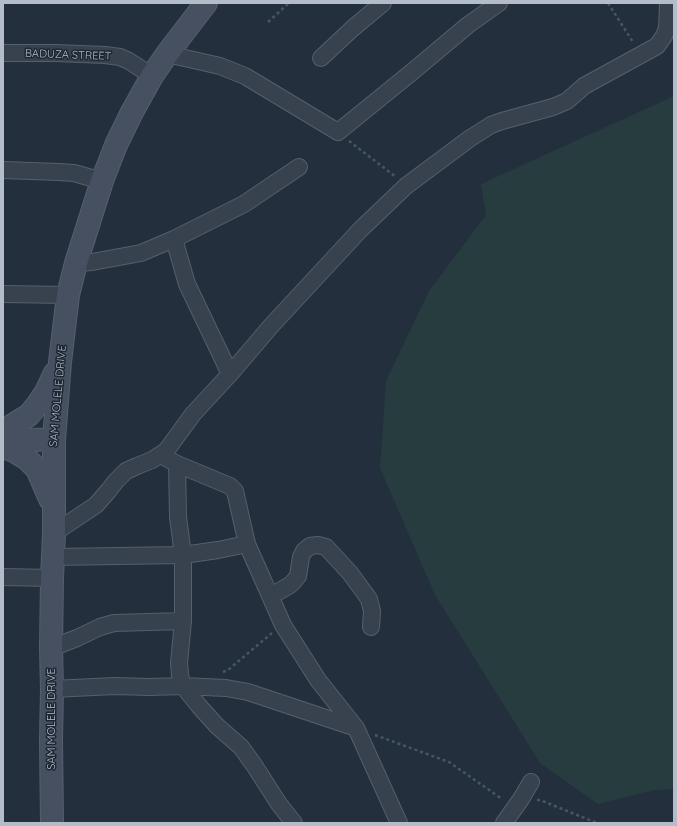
<!DOCTYPE html>
<html>
<head>
<meta charset="utf-8">
<style>
  body { margin:0 }
  #map { position:relative; width:677px; height:826px; overflow:hidden; background:#242f3e; font-family:Quicksand,sans-serif }
  canvas { display:block }
  .frame { position:absolute; inset:0; border:4px solid #b4bcc9; pointer-events:none }
</style>
</head>
<body>
<div id="map">
<canvas width="677" height="826"></canvas>
<div class="frame"></div>
</div>
<script>
const c = document.querySelector('canvas').getContext('2d');
c.lineJoin = 'round';
function paint(path, color) { c.fillStyle = color; c.fill(path, 'evenodd'); }
const toPath = rows => new Path2D(rows.map(r => 'M' + r).join(''));
function strokePath(path, color, width, dash) { c.strokeStyle = color; c.lineWidth = width; c.lineCap = dash ? 'butt' : 'round'; c.setLineDash(dash || []); c.stroke(path); }
function drawText(font, color, halo, rows, align = 'center') {
  c.font = font + ' Quicksand,sans-serif'; c.lineWidth = 3; c.setLineDash([]); c.textBaseline = 'middle'; c.strokeStyle = halo; c.fillStyle = color; for (const [text, x, y, turn = 0] of rows) {
    c.save(); c.translate(x, y); c.rotate((+turn || 0) * Math.PI / 180); c.textAlign = isNaN(turn) ? turn : align; if (halo) c.strokeText(text, 0, 0); c.fillText(text, 0, 0); c.restore();
  }
}
paint(toPath([
  [674,96,674,789,655,790,598,804,540,763,435,595,380,468,386,381,429,291,486,215,481,184]
]), '#263c3f');
const street = toPath([
  [3,53,56,53,105,55,120,57,129,61,152,76],
  [167,54,220,66,245,76,338,132,412,72,468,25,499,3],
  [321,58,353,28,383,3],
  [3,170,59,172,74,173,102,181],
  [174,239,187,284,230,374],
  [76,263,92,262,141,253,174,239,244,204,299,167],
  [3,294,68,295],
  [161,455,177,464,230,486,235,491,247,544,283,625,318,680,356,728,399,823],
  [177,464,178,517,183,555,183,621,179,663,180,675,183,686,199,706,217,726,241,747,254,765,279,804,294,823],
  [54,533,96,505,109,490,116,481,126,471,137,466,152,460,166,451,193,414,230,374,271,326,360,230,406,186,469,139,491,125,502,121,553,107,567,101,584,86,657,46,664,36,667,28,668,3],
  [53,557,183,555,218,550,247,544],
  [3,577,52,578],
  [271,596,290,585,294,581,298,576,301,557,304,551,310,546,318,545,326,547,350,573,369,599,372,611,371,627],
  [51,648,77,638,100,627,114,623,183,621],
  [52,689,115,686,149,687,183,686,226,688,248,692,356,728],
  [504,823,521,799,531,782]
]);
const secondary = toPath([
  [3,431,29,415,38,404,46,392,55,373],
  [3,439,54,440],
  [3,447,14,451,27,459,37,469,50,499],
  [52,823,51,741,52,689,51,648,52,578,54,533,54,440,60,362,68,295,76,263,102,181,116,145,131,114,152,76,167,54,206,3]
]);
strokePath(street, '#565f6c', 18);
strokePath(secondary, '#565f6c', 24);
strokePath(toPath([
  [608,3,633,42],
  [268,22,289,3],
  [349,141,396,177],
  [223,672,228,670,272,633],
  [375,735,449,762,502,799],
  [537,800,540,800,597,823]
]), '#44595c', 2.5, [3, 3]);
strokePath(street, '#38414e', 16);
strokePath(secondary, '#465061', 22);
drawText('11px', '#b4bcc9', '#1d2633', [
  ["BADUZA STREET",68,55,2],
  ["SAM MOLELE DRIVE",58,396,-85],
  ["SAM MOLELE DRIVE",52,719,-90]
]);
</script>
</body>
</html>
